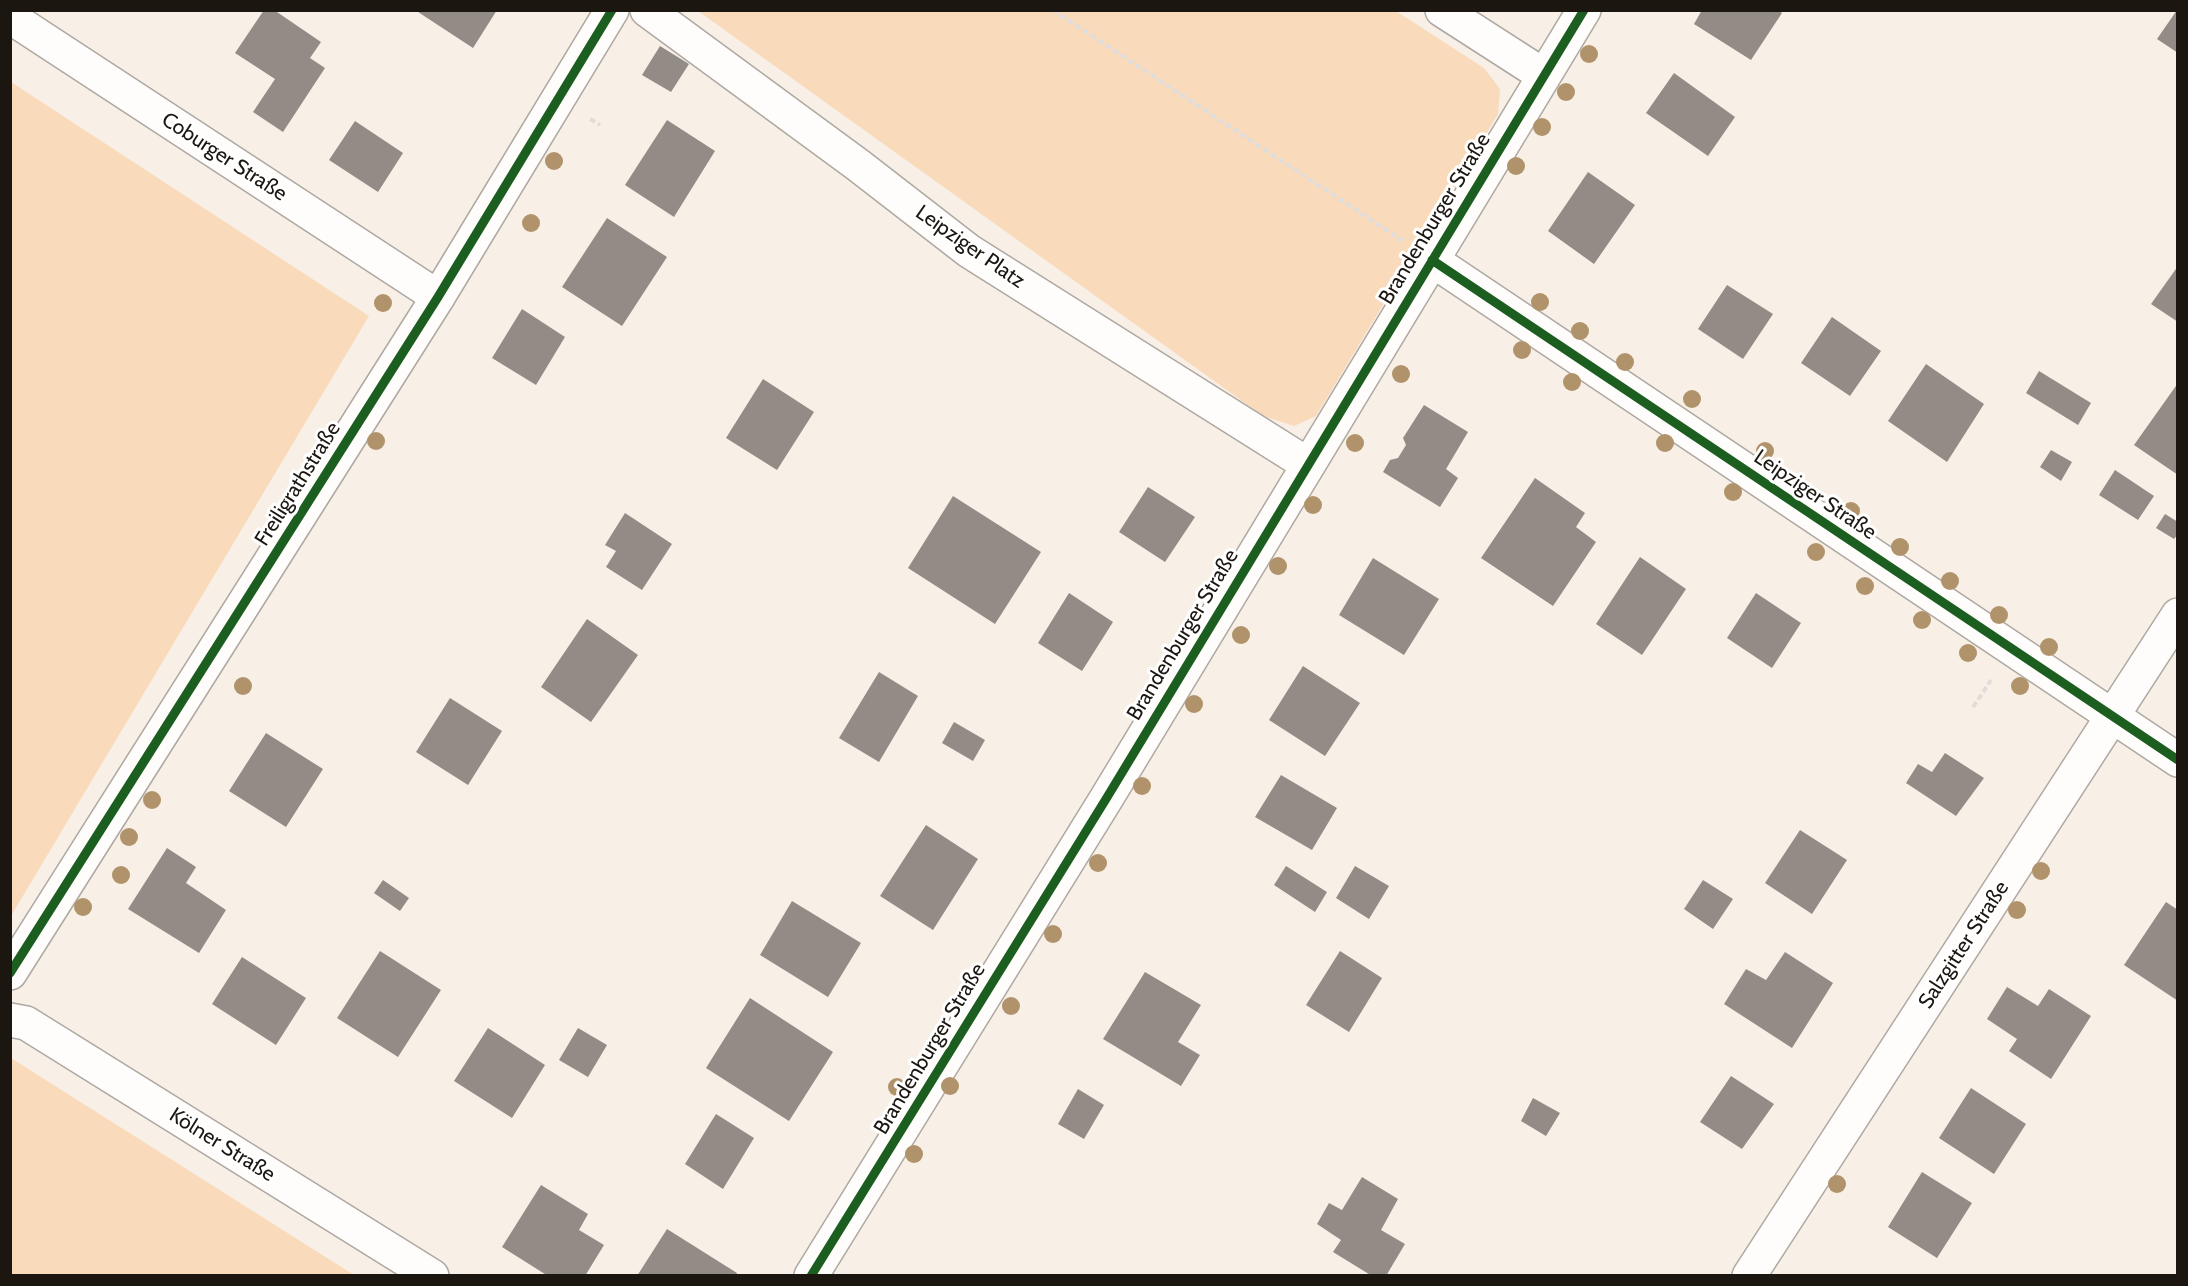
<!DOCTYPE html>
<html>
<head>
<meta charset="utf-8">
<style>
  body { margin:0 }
  #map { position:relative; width:2188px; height:1286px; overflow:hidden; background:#f8efe7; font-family:Cabin,sans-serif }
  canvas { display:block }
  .frame { position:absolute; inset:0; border:12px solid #1c1611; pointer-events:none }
</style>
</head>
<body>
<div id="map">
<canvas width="2188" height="1286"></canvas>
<div class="frame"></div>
</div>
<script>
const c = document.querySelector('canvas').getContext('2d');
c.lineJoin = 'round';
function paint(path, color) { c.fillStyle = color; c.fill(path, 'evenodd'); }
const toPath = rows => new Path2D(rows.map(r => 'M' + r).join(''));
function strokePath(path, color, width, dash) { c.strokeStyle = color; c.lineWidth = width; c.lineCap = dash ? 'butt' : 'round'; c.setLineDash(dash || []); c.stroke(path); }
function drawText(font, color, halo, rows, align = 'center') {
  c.font = font + ' Cabin,sans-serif'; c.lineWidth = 6; c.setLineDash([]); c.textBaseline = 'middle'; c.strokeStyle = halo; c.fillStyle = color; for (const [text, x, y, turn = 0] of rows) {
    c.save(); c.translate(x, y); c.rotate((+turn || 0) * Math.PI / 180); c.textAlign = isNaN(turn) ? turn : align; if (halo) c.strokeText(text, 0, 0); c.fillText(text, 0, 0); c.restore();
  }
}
paint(toPath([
  [698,11,1396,11,1484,68,1500,89,1498,114,1316,416,1294,426,1263,416],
  [11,82,369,316,11,916],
  [11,1058,354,1275,11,1275]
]), '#f9dbbc');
paint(toPath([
  [264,10,274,10,321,42,310,58,325,68,283,132,253,112,275,79,235,53],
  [415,10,497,10,473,48],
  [1702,10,1778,10,1782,13,1751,60,1694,24],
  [2177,10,2178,10,2178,53,2157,39],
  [660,46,689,64,671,92,642,75],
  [1674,73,1735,117,1708,156,1646,113],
  [667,120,715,151,674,217,625,185],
  [355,121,403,153,378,192,329,160],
  [1588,172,1635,205,1594,264,1548,231],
  [607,218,667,257,622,326,562,287],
  [2178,266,2178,322,2151,304],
  [1727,285,1773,314,1743,359,1698,329],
  [522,309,565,337,536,385,492,358],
  [1832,317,1881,351,1850,396,1801,363],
  [1926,364,1984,404,1947,462,1888,421],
  [2039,371,2091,403,2078,425,2026,393],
  [763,379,814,412,777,470,726,438],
  [2178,383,2178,475,2134,445],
  [1424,405,1468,432,1446,469,1458,478,1440,507,1383,472,1390,460,1398,458,1406,445,1403,438],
  [2051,450,2072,462,2061,481,2040,467],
  [2115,470,2154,496,2138,520,2099,495],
  [1535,478,1585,513,1576,527,1596,542,1553,606,1481,558],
  [1148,487,1195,517,1165,562,1119,532],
  [953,496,1041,552,995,624,908,568],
  [625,513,672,544,642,590,606,567,616,551,605,545],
  [2165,514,2178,522,2178,534,2174,539,2156,528],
  [1640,557,1686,589,1642,655,1596,624],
  [1373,558,1439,599,1404,655,1339,615],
  [1069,593,1113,622,1082,671,1038,643],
  [1756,593,1801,623,1772,668,1727,638],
  [587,619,638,655,591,722,541,687],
  [1303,666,1360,703,1325,756,1269,720],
  [879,672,918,696,879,762,839,738],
  [450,698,502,731,468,785,416,752],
  [954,722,985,740,973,761,942,743],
  [266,733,323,769,286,827,229,791],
  [1945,753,1984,778,1956,816,1906,783,1918,764,1932,772],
  [1281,775,1337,808,1312,850,1255,817],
  [926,825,978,859,933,930,880,896],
  [1800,830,1847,860,1812,914,1765,883],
  [167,848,196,867,186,883,226,910,199,953,128,909],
  [1286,866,1327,892,1315,912,1274,885],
  [1355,866,1389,886,1369,919,1336,898],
  [383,880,409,898,400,911,374,893],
  [1703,880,1733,899,1713,929,1684,909],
  [792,901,861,943,828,997,760,955],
  [2166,902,2178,910,2178,1001,2124,965],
  [380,951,441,990,398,1057,337,1018],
  [1340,951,1382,978,1349,1032,1306,1005],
  [1785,952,1833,983,1792,1048,1724,1004,1746,969,1766,980],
  [242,957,306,998,276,1045,212,1004],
  [1145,972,1201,1005,1178,1042,1200,1055,1181,1086,1103,1039],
  [2007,987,2038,1006,2049,989,2091,1016,2051,1079,2009,1051,2017,1039,1987,1019],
  [750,998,833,1052,789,1121,706,1068],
  [488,1028,545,1065,512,1118,454,1081],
  [578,1028,607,1045,588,1077,559,1060],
  [1731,1076,1774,1104,1742,1149,1700,1122],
  [1971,1088,2026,1124,1994,1174,1939,1138],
  [1078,1089,1104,1105,1084,1139,1058,1124],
  [1533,1098,1560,1113,1546,1136,1521,1121],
  [716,1114,754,1138,723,1189,685,1164],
  [1922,1172,1972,1203,1937,1258,1888,1227],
  [1362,1177,1398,1199,1381,1230,1405,1244,1386,1276,1372,1276,1333,1252,1341,1240,1317,1224,1329,1203,1342,1210],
  [541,1185,588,1214,579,1230,604,1245,585,1276,548,1276,502,1247],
  [667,1229,737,1273,736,1276,637,1276]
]), '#938c86');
const street = toPath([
  [647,10,858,165,969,251,1307,464],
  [1442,10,1543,75],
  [10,17,438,297],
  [1432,260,2178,760],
  [10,1020,26,1023,432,1276],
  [811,1276,1106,799,1584,10],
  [1749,1276,2178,615]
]);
const secondary = toPath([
  [10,973,438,297,612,10]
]);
strokePath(street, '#aea8a2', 36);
strokePath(secondary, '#aea8a2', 36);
strokePath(toPath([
  [1053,10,1403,241],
  [590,119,600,125],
  [1973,707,1991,680]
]), '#e0dddb', 4, [6, 3]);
strokePath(street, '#fefdfb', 33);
strokePath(secondary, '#fefdfb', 33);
strokePath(toPath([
  [1432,260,2178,760],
  [10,973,438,297,612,10],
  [811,1276,1106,799,1584,10]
]), '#1b5e20', 9);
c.fillStyle = '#b0936a';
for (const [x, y] of [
  [1589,54],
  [1566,92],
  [1542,127],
  [554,161],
  [1516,166],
  [531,223],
  [1540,302],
  [383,303],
  [1580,331],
  [1522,350],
  [1625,362],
  [1401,374],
  [1572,382],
  [1692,399],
  [376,441],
  [1355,443],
  [1665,443],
  [1765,451],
  [1733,492],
  [1313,505],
  [1851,511],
  [1900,547],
  [1816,552],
  [1278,566],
  [1950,581],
  [1865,586],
  [1999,615],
  [1922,620],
  [1241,635],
  [2049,647],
  [1968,653],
  [243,686],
  [2020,686],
  [1194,704],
  [1142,786],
  [152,800],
  [129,837],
  [1098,863],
  [2041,871],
  [121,875],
  [83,907],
  [2017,910],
  [1053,934],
  [1011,1006],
  [950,1086],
  [897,1087],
  [914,1154],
  [1837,1184]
]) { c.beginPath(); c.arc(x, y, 9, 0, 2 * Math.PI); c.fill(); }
drawText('21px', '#1c1611', '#fff', [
  ["Coburger Straße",224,157,33],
  ["Brandenburger Straße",1435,219,-59],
  ["Leipziger Platz",970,247,35],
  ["Freiligrathstraße",298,484,-58],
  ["Leipziger Straße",1815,495,34],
  ["Brandenburger Straße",1183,635,-59],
  ["Salzgitter Straße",1964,945,-57],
  ["Brandenburger Straße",930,1049,-59],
  ["Kölner Straße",222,1145,32]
]);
</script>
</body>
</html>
